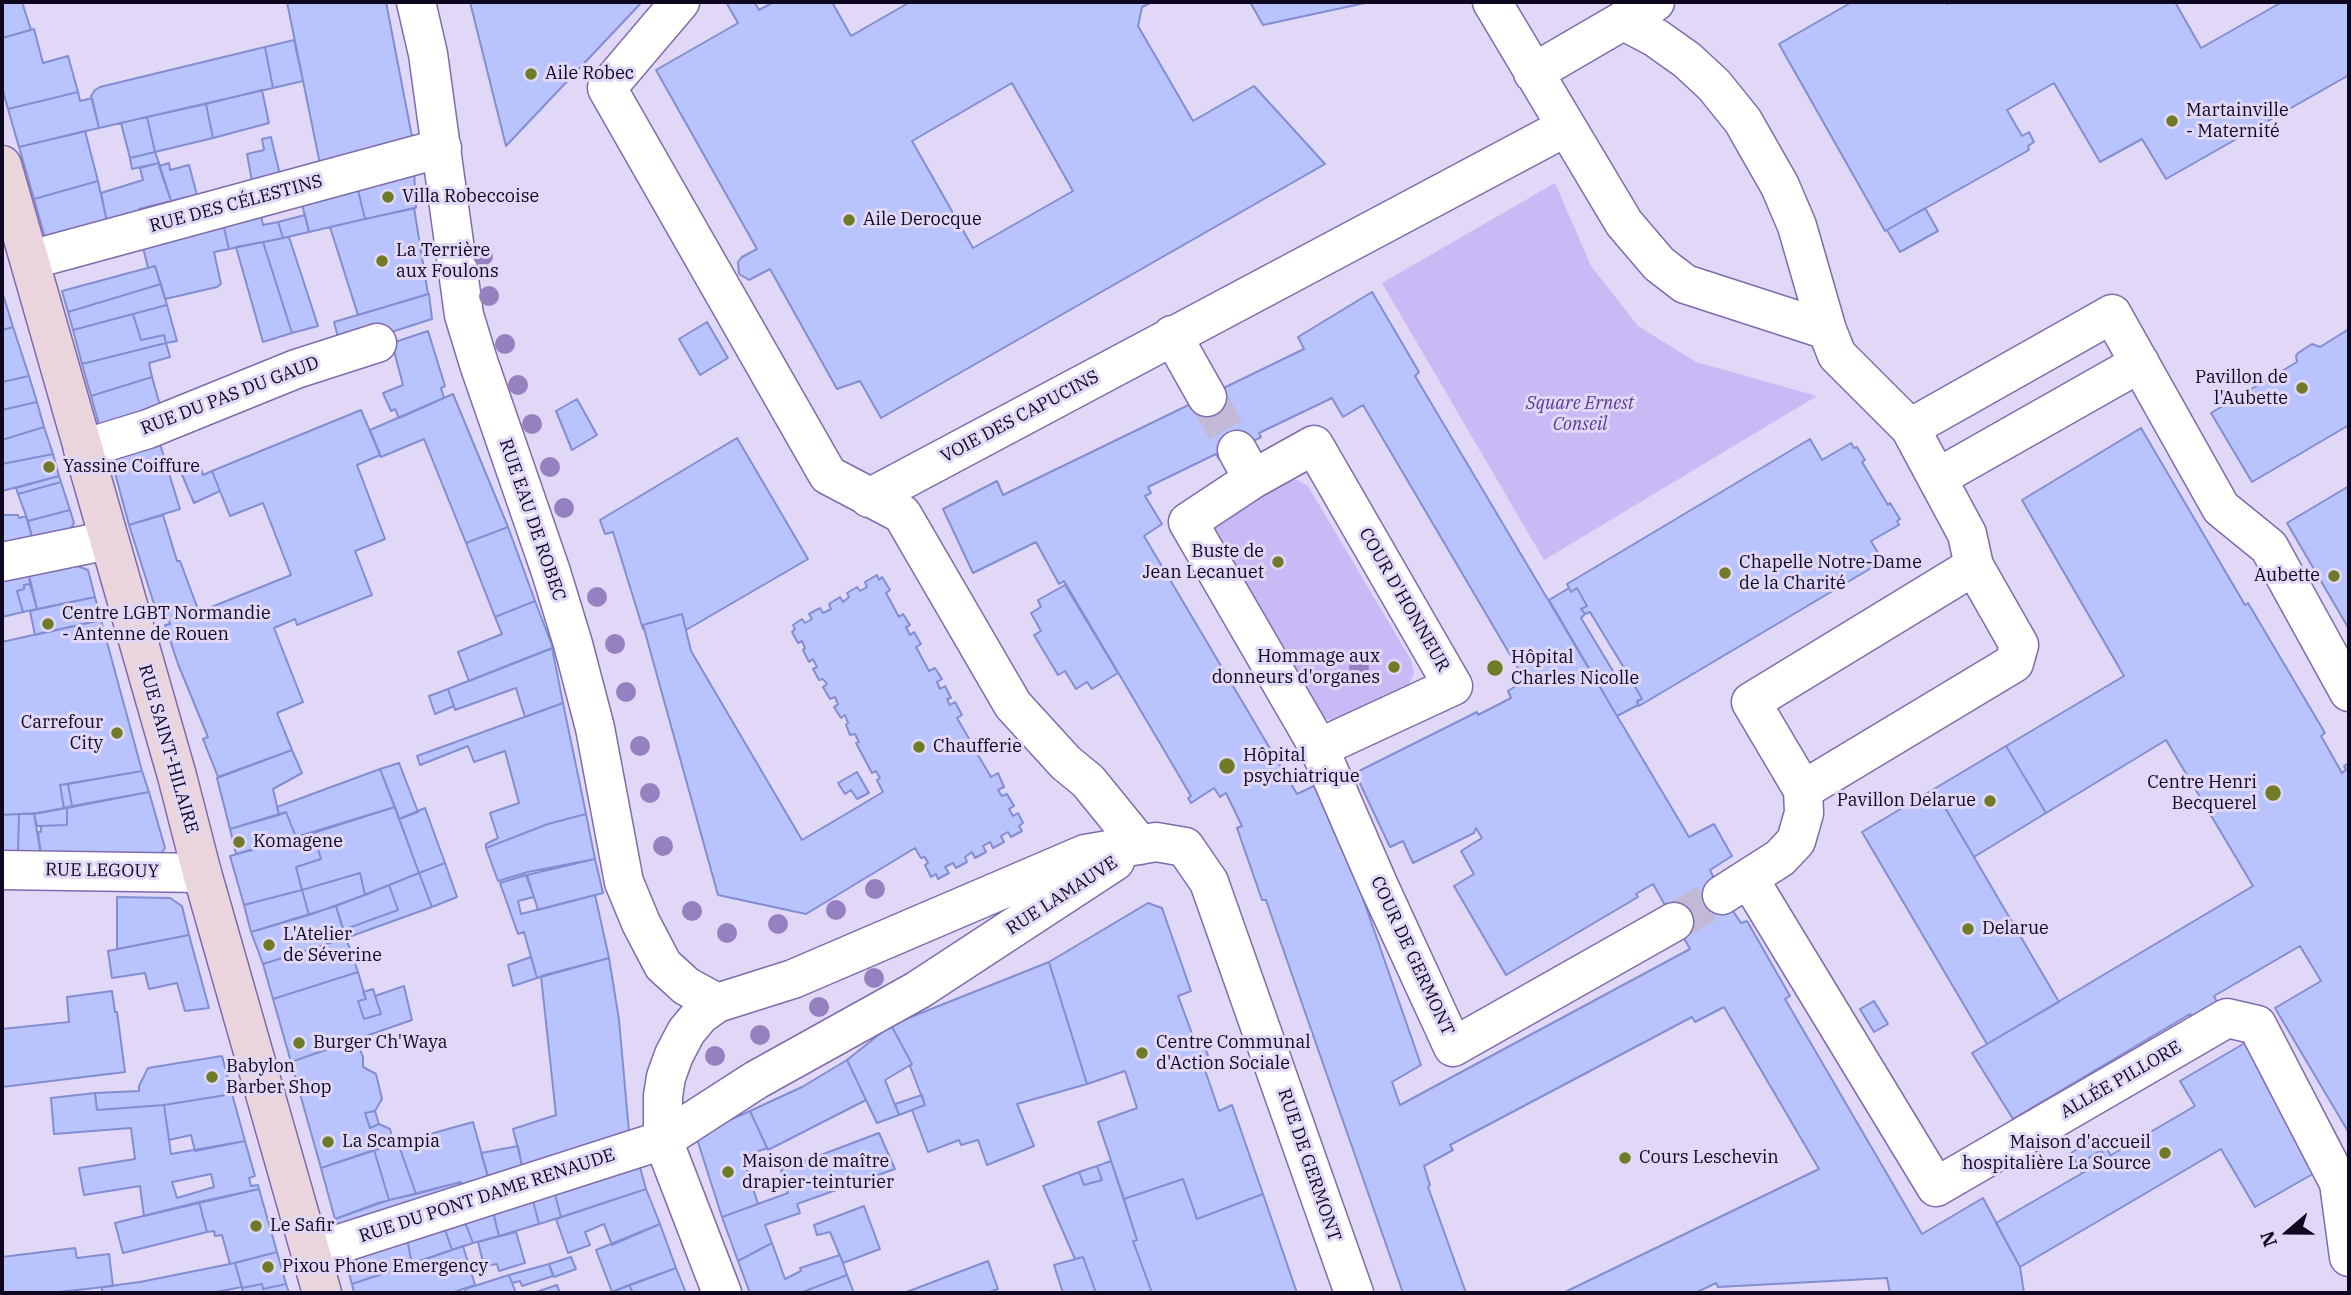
<!DOCTYPE html>
<html>
<head>
<meta charset="utf-8">
<style>
  body { margin:0 }
  #map { position:relative; width:2351px; height:1295px; overflow:hidden; background:#e0d8f6; font-family:"IBM Plex Serif",serif }
  canvas { display:block }
  .frame { position:absolute; inset:0; border:4px solid #0f0720; pointer-events:none }
  .north { position:absolute; left:2253px; top:1197px; width:70px; height:70px; -webkit-text-stroke:5px #e0d8f6; paint-order:stroke; rotate:250deg; font-size:19px; font-weight:700; line-height:28px; text-align:center; color:#0f0720 }
  .north::after { content:''; display:block; margin:auto; width:24px; height:32px; background:#0f0720; clip-path:polygon(50% 0,100% 100%,50% 72%,0 100%) }
</style>
</head>
<body>
<div id="map">
<canvas width="2351" height="1295"></canvas>
<div class="frame"></div>
<div class="north">N</div>
</div>
<script>
const c = document.querySelector('canvas').getContext('2d');
c.lineJoin = 'round';
function paint(path, color) { c.fillStyle = color; c.fill(path, 'evenodd'); }
const toPath = rows => new Path2D(rows.map(r => 'M' + r).join(''));
function strokePath(path, color, width, dash) { c.strokeStyle = color; c.lineWidth = width; c.lineCap = dash ? 'butt' : 'round'; c.setLineDash(dash || []); c.stroke(path); }
function drawText(font, color, halo, rows, align = 'center') {
  c.font = font + ' "IBM Plex Serif",serif'; c.lineWidth = 6; c.setLineDash([]); c.textBaseline = 'middle'; c.strokeStyle = halo; c.fillStyle = color; for (const [text, x, y, turn = 0] of rows) {
    c.save(); c.translate(x, y); c.rotate((+turn || 0) * Math.PI / 180); c.textAlign = isNaN(turn) ? turn : align; if (halo) c.strokeText(text, 0, 0); c.fillText(text, 0, 0); c.restore();
  }
}
paint(toPath([
  [1555,183,1591,266,1638,326,1696,362,1817,396,1544,560,1382,283],
  [1287,480,1297,480,1308,486,1411,660,1414,673,1408,687,1335,721,1323,718,1213,530,1219,514]
]), '#c9b9f4');
const building = toPath([
  [2,2,22,2,31,30,2,38,2,2],
  [287,2,386,2,413,142,320,164,287,2],
  [470,2,642,2,506,146,470,2],
  [726,2,754,2,759,10,774,2,832,2,851,36,910,2,1152,2,1142,7,1138,26,1193,121,1254,86,1325,164,881,418,860,381,837,389,770,269,749,280,739,274,738,262,742,257,757,249,656,70,738,23,726,2],
  [1012,83,1073,191,973,248,912,141,1012,83],
  [1250,2,1364,2,1365,3,1263,25,1250,2],
  [1852,2,1946,2,1947,4,1950,2,2175,2,2201,48,2282,2,2349,2,2349,75,2166,179,2142,139,2100,162,2054,83,2007,110,2022,136,2029,132,2034,142,2028,146,2029,150,1885,231,1779,44,1852,2],
  [34,29,43,63,68,56,78,92,8,109,2,87,2,38,34,29],
  [294,40,303,81,273,88,265,47,294,40],
  [265,47,273,88,99,128,91,96,95,90,100,87,265,47],
  [262,90,269,123,213,138,206,104,262,90],
  [78,92,80,101,92,98,99,128,19,147,8,109,78,92],
  [206,104,213,138,155,152,147,117,206,104],
  [147,117,155,152,130,158,121,123,147,117],
  [85,131,98,181,34,199,19,147,85,131],
  [271,137,280,175,252,181,247,154,264,150,262,139,271,137],
  [155,152,159,163,132,169,130,158,155,152],
  [159,163,171,201,139,209,140,214,107,222,101,193,143,180,140,168,159,163],
  [169,163,170,170,189,165,197,195,171,201,159,166,169,163],
  [414,170,416,208,365,219,357,186,414,170],
  [98,181,107,222,45,238,34,199,98,181],
  [357,186,365,219,309,232,300,196,357,186],
  [259,206,263,225,278,222,283,238,229,249,221,216,259,206],
  [414,208,428,294,358,315,330,227,414,208],
  [1925,208,1938,231,1900,252,1887,230,1925,208],
  [305,215,309,232,283,238,278,222,305,215],
  [221,216,229,249,214,252,221,284,217,287,165,299,155,266,148,268,143,247,221,216],
  [289,237,318,326,292,333,263,242,289,237],
  [263,242,292,333,263,342,236,247,263,242],
  [155,266,161,284,68,312,62,291,155,266],
  [161,284,167,305,73,330,68,312,161,284],
  [2,291,13,327,2,330,2,291],
  [1372,292,1419,372,1415,376,1689,837,1714,824,1732,856,1710,870,1722,895,1741,923,1747,921,1790,996,1785,999,1922,1234,1983,1198,2020,1267,2024,1293,1890,1293,1887,1278,1718,1287,1716,1283,1695,1293,1563,1293,1819,1169,1724,1007,1695,1022,1692,1017,1450,1145,1453,1150,1424,1166,1430,1185,1428,1187,1466,1293,1403,1293,1266,900,1262,900,1237,828,1242,826,1226,793,1220,797,1214,788,1191,803,1188,798,1191,796,1161,745,1064,581,1059,584,1036,542,973,573,943,509,997,481,1003,495,1304,349,1298,337,1372,292],
  [1332,398,1343,417,1363,405,1525,680,1508,691,1511,698,1478,715,1477,712,1355,773,1390,847,1403,841,1413,863,1474,833,1476,828,1482,838,1461,851,1474,874,1454,886,1506,975,1638,897,1636,894,1653,884,1690,949,1400,1105,1392,1082,1421,1065,1352,867,1318,784,1297,794,1144,536,1162,524,1145,496,1151,493,1148,487,1216,454,1219,459,1261,437,1259,433,1332,398],
  [429,294,432,319,341,348,334,322,429,294],
  [167,305,177,341,166,343,164,335,141,340,133,314,167,305],
  [133,314,141,340,164,335,166,343,82,364,73,330,133,314],
  [707,322,728,358,700,375,679,339,707,322],
  [13,327,29,376,2,382,2,330,13,327],
  [2349,329,2349,425,2252,482,2211,413,2297,362,2296,356,2298,353,2312,344,2320,347,2349,329],
  [428,331,445,386,441,388,444,398,399,418,395,409,391,411,383,393,403,385,392,343,428,331],
  [166,343,170,357,149,363,152,377,91,396,82,364,166,343],
  [29,376,37,402,2,410,2,382,29,376],
  [152,377,161,409,100,428,91,396,152,377],
  [453,394,508,527,466,543,424,439,381,457,370,430,453,394],
  [577,399,597,435,572,450,556,411,577,399],
  [37,402,44,427,2,440,2,410,37,402],
  [361,410,380,455,357,465,385,539,355,551,372,595,297,625,295,619,274,628,303,702,277,713,292,750,218,777,203,739,208,737,178,664,165,625,170,624,166,613,155,607,129,525,163,515,177,561,180,561,199,612,291,575,263,503,230,516,212,471,361,410],
  [44,427,53,454,2,464,2,440,44,427],
  [2141,428,2245,605,2248,603,2325,733,2321,736,2342,773,2346,770,2344,766,2349,763,2349,1133,2275,1008,2321,981,2300,946,2214,996,2217,1002,2192,1018,2190,1014,2013,1119,1972,1053,2253,886,2166,740,2046,813,2006,746,2124,676,2022,500,2141,428],
  [737,438,808,559,686,630,682,614,643,625,643,629,613,532,605,534,600,520,737,438],
  [1810,439,1822,460,1851,443,1854,448,1857,447,1865,460,1862,462,1888,505,1890,503,1900,519,1897,521,1899,525,1871,541,1883,561,1639,706,1637,701,1642,699,1632,681,1627,684,1624,678,1629,676,1590,612,1585,614,1581,609,1587,606,1577,588,1571,592,1567,584,1810,439],
  [160,444,180,509,129,525,111,458,160,444],
  [53,454,59,476,2,491,2,464,53,454],
  [199,462,203,475,212,471,220,491,194,503,180,470,199,462],
  [59,476,61,482,18,494,16,488,59,476],
  [61,482,70,510,28,521,18,494,61,482],
  [2349,486,2349,629,2287,523,2349,486],
  [70,510,74,523,67,535,33,541,28,521,70,510],
  [2,515,18,515,19,518,26,516,33,541,3,549,2,515],
  [508,527,535,601,495,617,466,543,508,527],
  [75,565,88,570,95,597,37,609,29,575,75,565],
  [29,575,30,584,24,585,24,589,17,591,23,612,2,617,2,580,29,575],
  [877,575,879,580,882,577,890,590,886,593,899,617,903,614,910,625,906,627,910,635,914,632,921,644,916,647,929,671,935,668,942,679,937,682,940,689,945,686,951,698,947,699,950,705,955,702,962,715,957,718,971,742,977,739,983,751,978,755,991,777,998,773,1004,787,998,790,1002,796,1007,794,1014,806,1009,809,1013,816,1018,813,1023,823,1019,826,1022,831,1011,837,1008,832,1001,836,1004,842,993,848,990,842,983,846,986,852,975,858,972,852,965,857,967,862,956,868,953,863,945,867,949,873,938,879,936,874,931,877,925,865,928,863,925,857,921,858,915,848,806,914,718,895,643,625,682,614,691,651,802,840,883,792,877,780,880,778,876,771,872,773,856,743,859,742,855,734,850,735,846,725,848,723,845,715,841,718,834,707,838,704,835,697,830,699,823,687,827,684,823,679,819,680,813,669,817,667,813,659,809,662,803,650,805,648,802,641,798,643,792,632,795,629,793,625,802,619,805,623,812,619,809,614,820,608,823,613,831,609,829,604,840,597,843,602,849,597,847,593,857,587,860,591,867,587,865,582,877,575],
  [30,584,37,609,23,612,17,591,24,589,24,585,30,584],
  [1065,585,1118,673,1092,689,1087,682,1076,689,1065,671,1058,675,1034,635,1041,631,1031,613,1041,607,1038,600,1065,585],
  [1569,588,1571,592,1577,588,1587,606,1581,609,1585,614,1581,618,1619,681,1624,678,1627,684,1632,681,1642,699,1637,701,1638,705,1617,716,1549,600,1569,588],
  [95,597,101,620,35,635,30,611,95,597],
  [535,601,553,648,469,681,458,652,502,634,495,617,535,601],
  [101,620,142,771,60,785,64,808,37,813,2,815,2,642,101,620],
  [552,648,563,703,525,717,516,688,455,710,448,689,552,648],
  [448,689,454,706,435,714,429,696,448,689],
  [563,703,586,814,548,824,486,848,486,844,498,838,490,813,519,803,505,751,474,762,468,746,420,765,417,756,563,703],
  [2006,746,2046,813,1974,857,1934,789,2006,746],
  [292,750,302,773,273,789,279,815,230,829,217,778,292,750],
  [399,763,418,812,399,819,380,769,399,763],
  [380,769,395,807,296,837,286,812,279,815,277,807,380,769],
  [142,771,149,792,72,806,68,784,142,771],
  [857,772,869,793,857,799,851,790,845,794,838,783,857,772],
  [68,784,72,806,64,808,60,785,68,784],
  [1934,789,2059,1002,1987,1044,1862,832,1934,789],
  [149,792,165,848,157,859,41,855,38,832,41,832,41,826,67,825,67,808,149,792],
  [395,807,419,873,365,895,360,873,302,890,296,867,321,859,313,833,395,807],
  [67,808,67,825,37,826,34,814,67,808],
  [425,808,445,863,419,873,399,819,425,808],
  [286,812,296,837,236,854,230,829,286,812],
  [19,814,18,853,2,853,2,815,19,814],
  [19,814,34,814,41,855,18,853,19,814],
  [586,814,595,859,528,872,498,881,486,848,548,824,586,814],
  [313,833,321,859,296,867,302,890,244,905,230,856,313,833],
  [595,859,603,893,538,910,527,875,595,859],
  [445,863,457,897,432,907,419,873,445,863],
  [360,873,365,895,309,915,302,890,360,873],
  [419,873,432,907,346,938,343,930,398,910,389,885,419,873],
  [526,875,534,897,518,901,521,914,595,895,609,958,537,978,524,932,518,934,500,883,526,875],
  [389,885,398,910,343,930,336,906,389,885],
  [302,890,309,915,251,932,244,905,302,890],
  [117,897,170,898,182,906,189,935,117,949,117,897],
  [1148,903,1162,908,1191,991,1178,996,1194,1039,1201,1036,1212,1067,1205,1070,1219,1111,1232,1105,1263,1194,1197,1219,1183,1179,1124,1199,1098,1122,1137,1108,1125,1071,1087,1084,1049,962,1148,903],
  [336,906,346,938,263,964,251,932,336,906],
  [189,935,209,1008,185,1011,177,983,149,989,145,973,112,978,108,951,189,935],
  [346,938,358,972,273,999,263,964,346,938],
  [531,957,537,978,513,986,508,965,531,957],
  [609,958,619,1020,629,1132,523,1169,513,1129,556,1115,541,976,609,958],
  [1049,962,1087,1084,1017,1104,1034,1146,987,1165,978,1140,961,1145,959,1140,928,1152,912,1110,925,1105,910,1066,912,1064,891,1025,1049,962],
  [358,972,366,999,358,1001,364,1019,381,1014,375,996,404,986,412,1020,291,1062,273,999,358,972],
  [373,989,381,1014,364,1019,358,1001,366,999,363,992,373,989],
  [112,991,115,1012,117,1012,125,1072,2,1087,2,1029,69,1022,67,997,112,991],
  [1874,1001,1888,1024,1874,1032,1860,1009,1874,1001],
  [891,1025,912,1064,885,1080,899,1115,877,1123,847,1060,891,1025],
  [356,1039,363,1057,363,1067,376,1074,382,1099,375,1111,365,1113,370,1128,379,1124,390,1129,394,1144,321,1168,291,1062,356,1039],
  [2250,1040,2325,1167,2255,1207,2221,1149,2020,1267,1996,1223,2086,1171,2082,1162,2101,1150,2106,1158,2195,1106,2180,1081,2250,1040],
  [222,1056,232,1094,164,1105,97,1110,95,1093,139,1091,139,1086,148,1068,222,1056],
  [847,1060,866,1100,768,1150,750,1111,802,1087,847,1060],
  [95,1093,97,1110,164,1105,171,1154,245,1141,255,1176,249,1178,251,1186,258,1185,259,1189,144,1216,140,1186,84,1195,79,1168,135,1159,131,1128,54,1134,51,1098,95,1093],
  [211,1174,214,1187,177,1198,172,1182,211,1174],
  [232,1094,245,1141,195,1151,191,1135,169,1140,164,1105,232,1094],
  [922,1095,925,1105,899,1115,895,1104,922,1095],
  [375,1111,379,1124,370,1128,365,1113,375,1111],
  [750,1111,767,1148,743,1157,758,1204,722,1217,698,1142,698,1137,705,1131,750,1111],
  [473,1122,490,1184,464,1193,461,1182,416,1194,398,1143,473,1122],
  [879,1133,895,1169,797,1204,800,1213,765,1225,772,1243,738,1261,722,1217,788,1193,781,1170,879,1133],
  [2099,1136,2111,1156,2106,1158,2101,1150,2082,1162,2086,1171,2082,1173,2071,1153,2099,1136],
  [398,1143,416,1194,389,1200,374,1150,398,1143],
  [518,1146,523,1172,490,1184,481,1153,518,1146],
  [374,1150,389,1200,335,1219,321,1168,374,1150],
  [1111,1161,1137,1240,1133,1241,1152,1293,1096,1293,1083,1257,1075,1259,1043,1186,1079,1172,1084,1185,1102,1180,1097,1166,1111,1161],
  [639,1164,646,1189,561,1217,553,1187,639,1164],
  [1097,1166,1102,1180,1084,1185,1079,1172,1097,1166],
  [1183,1179,1197,1219,1263,1194,1297,1293,1152,1293,1133,1241,1137,1240,1124,1199,1183,1179],
  [461,1182,464,1193,341,1235,335,1219,378,1203,461,1182],
  [553,1187,561,1217,539,1224,531,1193,553,1187],
  [259,1189,277,1252,230,1264,222,1235,215,1236,214,1231,207,1232,199,1202,259,1189],
  [646,1189,660,1224,612,1245,604,1224,585,1232,590,1245,568,1253,556,1219,646,1189],
  [531,1193,539,1224,499,1236,491,1204,531,1193],
  [199,1202,207,1232,123,1253,115,1223,199,1202],
  [491,1204,499,1236,473,1243,461,1212,491,1204],
  [864,1206,880,1249,843,1263,830,1232,817,1235,814,1225,864,1206],
  [461,1212,473,1243,452,1250,441,1218,461,1212],
  [441,1218,452,1250,412,1264,405,1229,441,1218],
  [660,1224,676,1268,612,1292,596,1250,660,1224],
  [405,1229,412,1264,352,1284,343,1253,405,1229],
  [516,1232,525,1263,499,1271,497,1264,484,1266,478,1242,516,1232],
  [772,1243,785,1279,801,1271,800,1268,840,1255,847,1275,800,1293,750,1293,738,1261,772,1243],
  [463,1246,475,1285,451,1293,354,1293,352,1284,463,1246],
  [75,1248,77,1258,109,1254,113,1286,50,1293,2,1293,2,1257,75,1248],
  [277,1252,286,1284,263,1289,262,1284,242,1288,235,1263,277,1252],
  [571,1257,576,1269,554,1277,549,1264,571,1257],
  [1083,1257,1096,1293,1063,1293,1054,1265,1083,1257],
  [988,1261,998,1289,987,1293,904,1293,988,1261],
  [235,1263,242,1287,211,1293,102,1293,102,1287,140,1282,235,1263],
  [549,1264,553,1276,522,1286,520,1281,512,1283,509,1275,549,1264],
  [676,1268,686,1293,633,1293,629,1285,676,1268],
  [509,1275,516,1293,466,1293,465,1289,509,1275],
  [847,1275,854,1293,800,1293,847,1275],
  [262,1284,263,1289,286,1284,289,1293,243,1293,242,1288,262,1284],
  [557,1285,560,1293,533,1293,557,1285],
  [629,1285,633,1293,618,1293,617,1290,629,1285]
]);
paint(building, '#b9c4fe');
strokePath(building, '#838dd2', 2);
strokePath(toPath([
  [1207,397,1237,450],
  [1674,922,1722,895]
]), '#c1b9d6', 38, [38, 19]);
const street = toPath([
  [416,2,428,54,464,315,479,364,551,572,573,644,595,728,624,882,641,923,663,965,686,986,717,1003,793,979,1085,854,1156,842,1185,847,1209,882,1354,1293],
  [680,2,607,88,828,475,902,514,1013,705,1066,763,1088,781,1140,845],
  [1492,2,1624,223,1659,264,1685,284,1827,330],
  [1624,21,1656,38,1687,60,1714,85,1743,121,1780,186,1797,226,1827,330,1837,355,1910,428,1967,534,1974,566,2019,645,2014,663,1803,790,1751,702,1974,566],
  [1533,73,1655,2],
  [30,260,442,148],
  [1172,335,1207,397],
  [1910,428,2112,314,2221,508,2269,547,2349,692],
  [83,449,148,429,296,369,377,343],
  [1237,450,1253,479],
  [1937,478,2140,363],
  [869,498,1566,127],
  [2,562,109,540],
  [1319,748,1453,686,1314,445,1253,479,1188,522,1319,748,1378,884,1453,1047,1674,922],
  [2,870,202,873],
  [1749,879,1936,1187,2227,1018,2257,1025,2339,1183,2349,1257],
  [1722,895,1780,858,1796,841,1804,813,1803,790],
  [717,1003,700,1015,686,1032,674,1055,666,1077,663,1096,663,1140,722,1293],
  [311,1253,663,1140,756,1080,918,990,1115,861]
]);
const secondary = toPath([
  [2,165,177,776,202,873,322,1293]
]);
strokePath(street, '#7f6bae', 41);
strokePath(secondary, '#7f6bae', 41);
strokePath(street, '#fff', 38);
strokePath(secondary, '#ead5dd', 38);
c.fillStyle = '#9681c0';
for (const [x, y] of [
  [483,256],
  [489,296],
  [505,344],
  [518,385],
  [532,424],
  [550,467],
  [564,508],
  [597,597],
  [615,644],
  [1359,667],
  [626,692],
  [640,746],
  [650,793],
  [663,846],
  [875,889],
  [836,910],
  [692,911],
  [778,924],
  [727,933],
  [874,978],
  [819,1007],
  [760,1035],
  [715,1056]
]) { c.beginPath(); c.arc(x, y, 10, 0, 2 * Math.PI); c.fill(); }
for (const [x, y, r, color] of [
  [531,74,7,"#707b27"],
  [2172,121,7,"#707b27"],
  [388,197,7,"#707b27"],
  [849,220,7,"#707b27"],
  [382,261,7,"#707b27"],
  [2302,388,7,"#707b27"],
  [49,467,7,"#707b27"],
  [1278,562,7,"#707b27"],
  [1725,573,7,"#707b27"],
  [2334,576,7,"#707b27"],
  [48,624,7,"#707b27"],
  [1394,667,7,"#707b27"],
  [1495,668,9,"#707b27"],
  [117,733,7,"#707b27"],
  [919,747,7,"#707b27"],
  [1227,766,9,"#707b27"],
  [2273,793,9,"#707b27"],
  [1990,801,7,"#707b27"],
  [239,842,7,"#707b27"],
  [1968,929,7,"#707b27"],
  [269,945,7,"#707b27"],
  [299,1043,7,"#707b27"],
  [1142,1053,7,"#707b27"],
  [212,1077,7,"#707b27"],
  [328,1142,7,"#707b27"],
  [2165,1153,7,"#707b27"],
  [1625,1158,7,"#707b27"],
  [728,1172,7,"#707b27"],
  [256,1226,7,"#707b27"],
  [268,1267,7,"#707b27"]
]) { const dot = new Path2D(); dot.arc(x, y, r, 0, 2 * Math.PI); c.fillStyle = color; c.fill(dot); strokePath(dot, '#e0d8f6', 2.5); }
drawText('18px', '#0f0720', '#e0d8f6', [
  ["Aile Robec",545,74],
  ["Martainville",2186,111],
  ["- Maternité",2186,132],
  ["Villa Robeccoise",402,197],
  ["Aile Derocque",863,220],
  ["La Terrière",396,251],
  ["aux Foulons",396,272],
  ["Pavillon de",2288,378,"right"],
  ["l'Aubette",2288,399,"right"],
  ["Yassine Coiffure",63,467],
  ["Buste de",1264,552,"right"],
  ["Jean Lecanuet",1264,573,"right"],
  ["Chapelle Notre-Dame",1739,563],
  ["de la Charité",1739,584],
  ["Aubette",2320,576,"right"],
  ["Centre LGBT Normandie",62,614],
  ["- Antenne de Rouen",62,635],
  ["Hommage aux",1380,657,"right"],
  ["donneurs d'organes",1380,678,"right"],
  ["Hôpital",1511,658],
  ["Charles Nicolle",1511,679],
  ["Carrefour",103,723,"right"],
  ["City",103,744,"right"],
  ["Chaufferie",933,747],
  ["Hôpital",1243,756],
  ["psychiatrique",1243,777],
  ["Centre Henri",2257,783,"right"],
  ["Becquerel",2257,804,"right"],
  ["Pavillon Delarue",1976,801,"right"],
  ["Komagene",253,842],
  ["Delarue",1982,929],
  ["L'Atelier",283,935],
  ["de Séverine",283,956],
  ["Burger Ch'Waya",313,1043],
  ["Centre Communal",1156,1043],
  ["d'Action Sociale",1156,1064],
  ["Babylon",226,1067],
  ["Barber Shop",226,1088],
  ["La Scampia",342,1142],
  ["Maison d'accueil",2151,1143,"right"],
  ["hospitalière La Source",2151,1164,"right"],
  ["Cours Leschevin",1639,1158],
  ["Maison de maître",742,1162],
  ["drapier-teinturier",742,1183],
  ["Le Safir",270,1226],
  ["Pixou Phone Emergency",282,1267]
], 'left');
drawText('18px', '#0f0720', '#e0d8f6', [
  ["RUE DES CÉLESTINS",236,204,-15],
  ["RUE DU PAS DU GAUD",230,396,-21],
  ["VOIE DES CAPUCINS",1020,417,-28],
  ["RUE EAU DE ROBEC",532,520,71],
  ["COUR D'HONNEUR",1404,600,60],
  ["RUE SAINT-HILAIRE",168,749,74],
  ["RUE LEGOUY",102,871,1],
  ["RUE LAMAUVE",1062,896,-33],
  ["COUR DE GERMONT",1412,956,65],
  ["ALLÉE PILLORE",2121,1080,-30],
  ["RUE DE GERMONT",1309,1165,71],
  ["RUE DU PONT DAME RENAUDE",487,1196,-18]
]);
drawText('italic 18px', '#5a3a94', '#e0d8f6', [
  ["Square Ernest",1580,404],
  ["Conseil",1580,425]
]);
</script>
</body>
</html>
